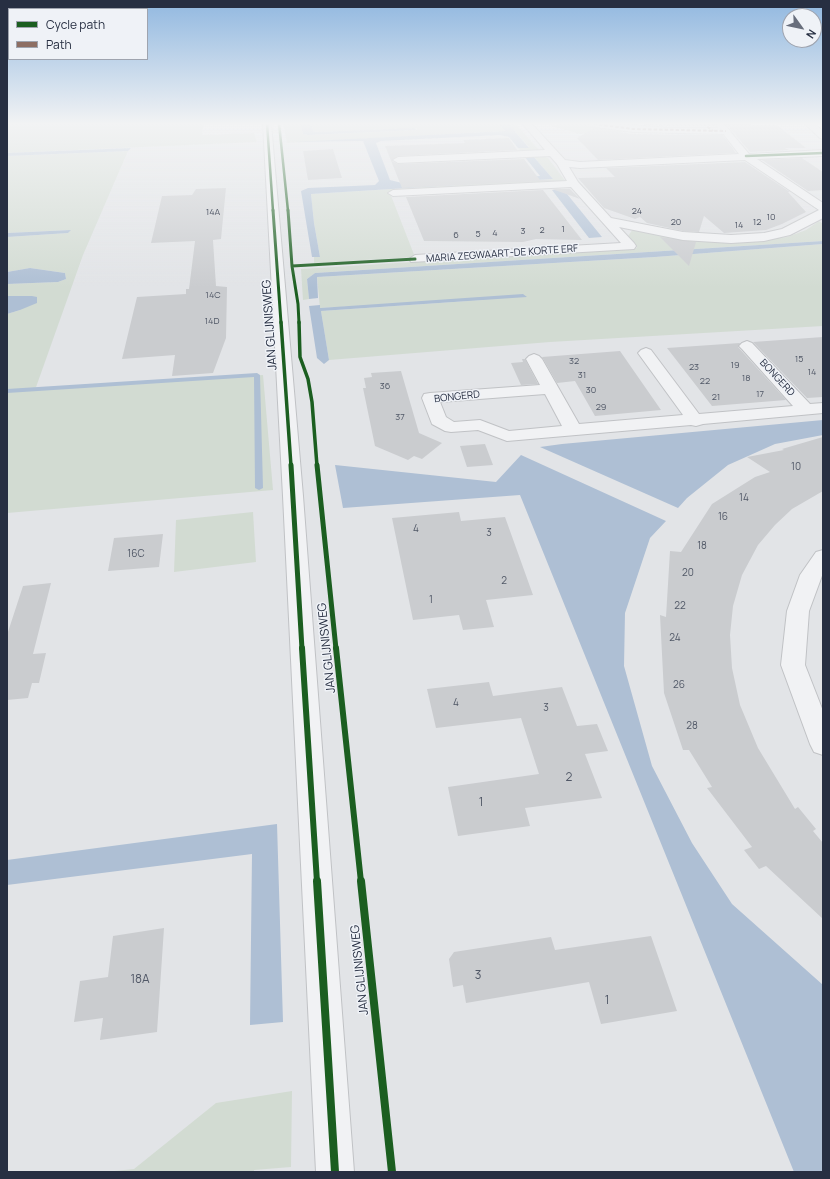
<!DOCTYPE html>
<html>
<head>
<meta charset="utf-8">
<style>
  body { margin:0 }
  #map { position:relative; width:830px; height:1179px; overflow:hidden; background:#e2e4e7; font-family:Manrope,sans-serif }
  canvas { display:block }
  .frame { position:absolute; inset:0; border:8px solid #272f42; pointer-events:none }
  .legend { position:absolute; left:8px; top:8px; width:140px; height:52px; box-sizing:border-box; background:#eff2f7; border:1px solid #9fa4af; margin:0; padding:5px 7px; list-style:none; font-size:12px; color:#272f42 }
  .legend li { display:flex; align-items:center; gap:8px; height:20px }
  .legend b { width:20px; border:1px solid #9fa4af }
  .north { position:absolute; left:782px; top:8px; width:40px; height:40px; box-sizing:border-box; background:#eff2f7; border:1px solid #9fa4af; border-radius:50%; rotate:123deg; font-size:11px; font-weight:700; line-height:16px; text-align:center; color:#272f42 }
  .north::after { content:''; display:block; margin:auto; width:14px; height:18px; background:#686e7c; clip-path:polygon(50% 0,100% 100%,50% 72%,0 100%) }
</style>
</head>
<body>
<div id="map">
<canvas width="830" height="1179"></canvas>
<div class="frame"></div>
<ul class="legend">
<li><b style="height:5px;background:#1b5e20"></b>Cycle path</li>
<li><b style="height:5px;background:#8d6e63"></b>Path</li>
</ul>
<div class="north">N</div>
</div>
<script>
const c = document.querySelector('canvas').getContext('2d');
c.lineJoin = 'round';
function paint(path, color) { c.fillStyle = color; c.fill(path, 'evenodd'); }
const toPath = rows => new Path2D(rows.map(r => 'M' + r).join(''));
function strokePath(path, color, width, dash) { c.strokeStyle = color; c.lineWidth = width; c.lineCap = dash ? 'butt' : 'round'; c.setLineDash(dash || []); c.stroke(path); }
function drawText(font, color, halo, rows, align = 'center') {
  c.font = font + ' Manrope,sans-serif'; c.lineWidth = 3; c.setLineDash([]); c.textBaseline = 'middle'; c.strokeStyle = halo; c.fillStyle = color; for (const [text, x, y, turn = 0] of rows) {
    c.save(); c.translate(x, y); c.rotate((+turn || 0) * Math.PI / 180); c.textAlign = isNaN(turn) ? turn : align; if (halo) c.strokeText(text, 0, 0); c.fillText(text, 0, 0); c.restore();
  }
}
paint(toPath([
  [7,123,204,123,202,135,254,133,257,142,7,153],
  [283,123,300,123,303,134,308,135,417,130,417,128,316,132,313,131,311,123,498,123,505,131,287,143],
  [508,123,515,123,539,150,521,151,518,148,529,147],
  [562,123,583,123,640,131,580,134,551,126],
  [128,151,83,255,35,390,263,375,273,490,7,513,7,314,20,310,11,296,7,296,7,284,58,282,66,279,65,273,30,268,7,272,7,237,68,233,70,230,7,233,7,156],
  [541,155,548,158,567,183,390,193,415,257,314,263,314,257,320,257,314,223,311,194,553,179,533,156],
  [819,221,823,224,823,241,315,273,307,279,309,299,303,300,301,269,637,248,628,236,633,229,746,242,787,237,806,230],
  [823,244,823,326,550,342,329,360,321,311,483,300,320,308,317,277,655,257],
  [253,512,256,562,174,572,176,520],
  [292,1091,291,1167,254,1170,254,1172,105,1172,134,1169,216,1103]
]), '#d2dbd2');
paint(toPath([
  [300,123,311,123,313,131,316,132,414,128,417,130,308,135,303,134],
  [498,123,508,123,529,148,518,148,509,137,500,135,381,141,376,143,390,180,402,183,540,176,524,156,533,156,553,179,311,194,314,223,320,257,312,257,301,191,308,188,375,185,379,181,363,141,293,142,505,131],
  [131,148,128,151,7,156,7,153],
  [563,189,602,237,589,238,552,190],
  [71,230,68,233,7,237,7,233],
  [823,241,823,244,655,257,317,277,318,298,309,299,307,279,315,273],
  [30,268,65,273,66,279,58,282,7,284,7,272],
  [523,294,527,297,321,311,329,360,324,364,317,358,309,306,320,305,320,308],
  [7,296,32,296,37,297,37,303,20,310,7,314],
  [823,420,823,435,775,444,728,465,687,498,678,508,540,447,562,444],
  [521,455,666,521,650,538,625,613,624,666,652,766,692,843,732,904,823,985,823,1172,794,1172,520,495,343,508,335,465,496,482],
  [277,824,283,1022,250,1025,252,854,7,885,7,860]
]), '#aebfd4');
paint(toPath([
  [257,373,260,375,263,488,259,490,255,488,254,377,7,393,7,389,257,373]
]), '#aebfd4');
paint(toPath([
  [619,123,698,123,714,124,716,126,669,126],
  [726,124,777,125,806,148,785,148,789,150,750,152],
  [594,128,633,134,723,135,736,153,598,160,577,138],
  [509,138,517,150,398,156,392,161,398,164,524,159,540,180,564,180,402,188,385,146,465,143,463,140],
  [333,149,342,178,308,180,303,151],
  [802,158,823,172,823,190,808,191,762,160],
  [745,162,790,192,788,192,806,212,782,224,766,230,724,233,704,216,699,232,683,231,647,223,640,217,635,219,604,208,578,178,615,177,606,168],
  [226,188,221,239,213,240,216,286,227,287,226,338,213,373,172,376,175,355,122,359,137,297,186,294,186,289,189,289,195,241,151,243,162,196,192,195,196,189],
  [552,189,570,189,580,199],
  [543,190,582,240,536,239,523,242,424,241,406,197],
  [660,237,696,242,689,266],
  [823,337,823,397,807,398,753,342],
  [740,343,738,347,786,400,712,406,667,348],
  [620,351,661,410,595,416,575,381,557,383,542,357],
  [522,359,525,359,538,384,521,385,511,363,523,362],
  [401,371,419,433,442,443,422,459,414,456,408,460,375,446,363,388,366,388,364,378,372,377,371,373],
  [823,437,823,491,792,509,775,525,758,545,742,575,733,606,730,635,732,668,740,705,758,748,795,809,798,807,816,829,813,831,823,843,823,919,766,866,759,869,744,850,752,847,707,788,712,787,689,750,683,750,664,693,660,615,666,617,670,551,681,552,712,504,755,477,770,472,747,457,784,450,782,449],
  [485,444,493,465,467,467,460,446],
  [459,512,461,521,505,517,533,595,486,600,494,627,463,630,459,615,413,620,392,518],
  [163,534,159,567,108,571,114,538],
  [51,583,33,654,46,653,39,683,32,683,28,698,7,700,7,635,23,586],
  [489,682,493,696,562,687,577,726,597,724,608,751,585,754,602,798,525,808,530,826,458,836,448,787,539,774,521,718,436,728,427,689],
  [164,928,157,1032,100,1040,103,1018,74,1022,80,981,108,977,113,936],
  [651,936,677,1011,601,1024,589,982,466,1003,463,985,453,987,449,959,454,952,551,937,555,950]
]), '#cacccf');
const pedestrian = toPath([
  [584,123,605,123,669,128,726,128,731,131,726,134,633,132,588,126,584,123]
]);
const minor = toPath([
  [522,123,531,123,565,160,580,162,739,154,715,123,723,123,749,154,823,150,823,156,757,159,823,203,823,218,790,235,764,241,731,243,683,240,619,227,634,243,636,246,634,249,411,262,409,259,415,255,621,243,571,187,393,196,388,193,393,190,567,181,557,164,550,156,398,163,393,160,398,157,545,150,522,123],
  [745,160,819,210,782,229,764,233,731,235,683,232,611,218,578,182,569,167,580,168,745,160],
  [804,123,813,123,823,131,823,139,820,138,804,123],
  [747,341,752,343,810,404,823,403,823,413,703,424,696,426,691,425,507,441,478,430,451,432,445,431,432,424,422,398,424,394,430,393,540,385,526,359,529,356,534,354,539,356,542,359,579,424,683,415,638,353,641,350,646,348,651,350,699,414,793,406,742,349,739,346,742,343,747,341],
  [545,394,562,426,509,431,480,420,454,422,446,417,440,402,545,394],
  [823,550,823,573,809,611,805,665,823,711,823,755,814,752,810,744,781,665,787,611,800,575,816,552,823,550]
]);
const tertiary = toPath([
  [263,123,271,123,303,496,354,1172,316,1172,283,496,263,123]
]);
strokePath(pedestrian, '#c0c2c5', 2);
strokePath(minor, '#c0c2c5', 2);
strokePath(tertiary, '#c0c2c5', 2);
paint(pedestrian, '#f1f2f4');
paint(minor, '#f1f2f4');
paint(tertiary, '#f1f2f4');
strokePath(toPath([
  [588,123,633,129,726,131],
  [703,123,713,131]
]), '#8d6e63', 2, [3.5, 2]);
strokePath(toPath([
  [267,123,273,211],
  [279,123,288,211],
  [746,156,823,153]
]), '#1b5e20', 2.5);
strokePath(toPath([
  [273,210,281,323],
  [288,210,292,266,298,304,299,323],
  [292,266,415,259]
]), '#1b5e20', 3);
strokePath(toPath([
  [281,322,291,466],
  [299,322,300,357,308,379,312,402,317,466]
]), '#1b5e20', 3.5);
strokePath(toPath([
  [291,465,302,649],
  [317,465,336,649]
]), '#1b5e20', 5);
strokePath(toPath([
  [302,648,317,882],
  [336,648,361,882]
]), '#1b5e20', 6);
strokePath(toPath([
  [317,881,335,1172],
  [361,881,392,1172]
]), '#1b5e20', 8);
const sky = c.createLinearGradient(0, 0, 0, 288);
sky.addColorStop(0, '#91b8e0');
sky.addColorStop(0.43, '#f2f3f4');
sky.addColorStop(1, '#f2f3f400');
c.fillStyle = sky;
c.fillRect(0, 0, 830, 288);
drawText('9px', '#505766', null, [
  ["24",637,211],
  ["14A",213,212],
  ["10",771,217],
  ["20",676,222],
  ["12",757,222],
  ["14",739,225],
  ["1",563,229],
  ["2",542,230],
  ["3",523,231],
  ["4",495,233],
  ["5",478,234],
  ["6",456,235],
  ["14C",213,295],
  ["14D",212,321],
  ["15",799,359],
  ["32",574,361],
  ["19",735,365],
  ["23",694,367],
  ["14",812,372],
  ["31",582,375],
  ["18",746,378],
  ["22",705,381],
  ["36",385,386],
  ["30",591,390],
  ["17",760,394],
  ["21",716,397],
  ["29",601,407],
  ["37",400,417]
]);
drawText('10px', '#272f42', '#eff2f7', [
  ["MARIA ZEGWAART-DE KORTE ERF",502,254,-4],
  ["BONGERD",777,378,47],
  ["BONGERD",457,397,-6]
]);
drawText('10px', '#505766', null, [
  ["10",796,467],
  ["14",744,498],
  ["16",723,517],
  ["4",416,529],
  ["3",489,533],
  ["18",702,546],
  ["16C",136,554],
  ["20",688,573],
  ["2",504,581],
  ["1",431,600],
  ["22",680,606],
  ["24",675,638],
  ["26",679,685],
  ["4",456,703],
  ["3",546,708],
  ["28",692,726]
]);
drawText('12px', '#272f42', '#eff2f7', [
  ["JAN GLIJNISWEG",270,325,-94],
  ["JAN GLIJNISWEG",327,648,-96],
  ["JAN GLIJNISWEG",360,970,-96]
]);
drawText('12px', '#505766', null, [
  ["2",569,778],
  ["1",481,803],
  ["3",478,976],
  ["18A",140,980],
  ["1",607,1001]
]);
</script>
</body>
</html>
